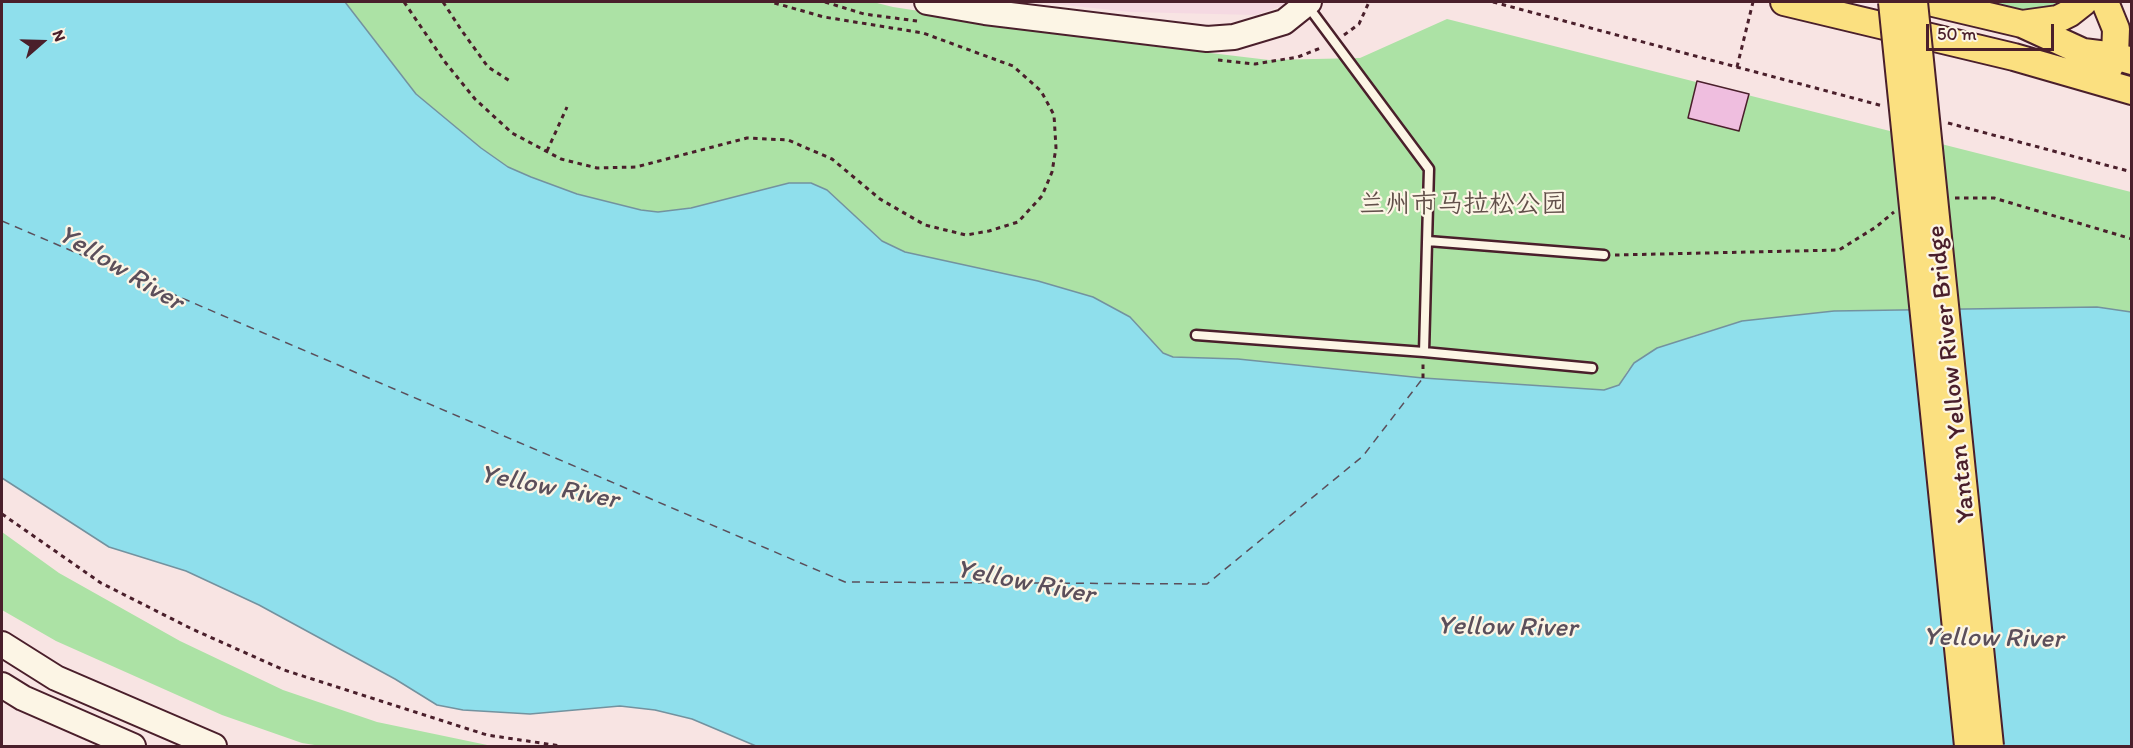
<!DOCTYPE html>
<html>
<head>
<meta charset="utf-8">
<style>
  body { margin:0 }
  #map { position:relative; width:2133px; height:748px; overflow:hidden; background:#f8e4e3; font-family:Itim,sans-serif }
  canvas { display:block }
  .frame { position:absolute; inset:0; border:3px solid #4a1f2b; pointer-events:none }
  .north { position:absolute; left:12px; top:12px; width:60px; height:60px; -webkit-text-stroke:4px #fcf5e5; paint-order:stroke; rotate:70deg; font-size:16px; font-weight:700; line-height:24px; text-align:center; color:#4a1f2b }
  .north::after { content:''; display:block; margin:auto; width:21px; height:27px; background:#4a1f2b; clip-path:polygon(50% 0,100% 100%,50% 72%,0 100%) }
  .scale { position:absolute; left:1926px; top:24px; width:128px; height:27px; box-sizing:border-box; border:3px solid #4a1f2b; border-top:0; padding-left:8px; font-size:18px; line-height:21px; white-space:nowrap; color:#4a1f2b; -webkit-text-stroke:4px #fcf5e5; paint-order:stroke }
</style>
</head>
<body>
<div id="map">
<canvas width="2133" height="748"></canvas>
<div class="frame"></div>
<div class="north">N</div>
<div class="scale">50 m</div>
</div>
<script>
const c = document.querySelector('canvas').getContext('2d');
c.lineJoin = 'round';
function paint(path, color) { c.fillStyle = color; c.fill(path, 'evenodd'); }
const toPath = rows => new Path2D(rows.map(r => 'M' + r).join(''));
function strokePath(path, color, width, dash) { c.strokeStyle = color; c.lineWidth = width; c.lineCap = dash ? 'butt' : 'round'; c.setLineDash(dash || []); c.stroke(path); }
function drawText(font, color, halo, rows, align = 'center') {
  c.font = font + ' Itim,"LXGW WenKai TC",sans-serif'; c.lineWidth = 4.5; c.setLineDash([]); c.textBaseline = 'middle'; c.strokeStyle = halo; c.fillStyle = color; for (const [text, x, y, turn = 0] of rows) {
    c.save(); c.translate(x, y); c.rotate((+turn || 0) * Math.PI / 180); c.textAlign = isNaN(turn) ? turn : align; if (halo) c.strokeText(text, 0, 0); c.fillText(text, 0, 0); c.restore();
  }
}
paint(toPath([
  [1036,2,1293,2,1256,15,1131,12]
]), '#f5d9e2');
paint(toPath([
  [345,2,873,2,893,7,1135,44,1269,60,1360,58,1447,19,2131,192,2131,312,2097,307,1834,311,1742,321,1693,336,1628,370,1619,385,1604,390,1423,378,1238,359,1173,357,1163,353,1130,317,1093,297,1038,281,905,252,882,241,827,190,811,183,789,183,691,208,658,212,641,210,577,194,531,177,508,167,481,148,416,94],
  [1958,2,2078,2,2032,21],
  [2,532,59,573,180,641,283,690,377,722,492,746,321,746,302,743,222,715,56,641,2,610]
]), '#ace2a5');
const water = toPath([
  [2,2,345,2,416,94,481,148,508,167,531,177,577,194,641,210,658,212,691,208,789,183,811,183,827,190,882,241,905,252,1038,281,1093,297,1130,317,1163,353,1173,357,1238,359,1423,378,1604,390,1619,385,1634,363,1657,348,1742,321,1834,311,2097,307,2131,312,2131,746,756,746,692,719,655,710,620,706,530,714,463,710,437,705,395,679,259,605,186,571,109,547,2,478,2,2]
]);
paint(water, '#8fdfec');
strokePath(water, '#73929f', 1.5);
strokePath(toPath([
  [2,221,845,582,1207,584,1363,456,1423,378]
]), '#5b4f5b', 1.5, [8, 6]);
const building = toPath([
  [1697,81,1749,94,1739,131,1688,118,1697,81]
]);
paint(building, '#efbedf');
strokePath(building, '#4a1f2b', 1.5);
const lane = toPath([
  [1428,241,1604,255],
  [1196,335,1424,352,1429,169,1307,5],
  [1424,352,1592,368]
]);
const secondary = toPath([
  [927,2,985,12,1207,39,1234,37,1284,22,1309,2],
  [2,644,56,678,214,746],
  [2,685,23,698,133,746]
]);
const primary = toPath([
  [1784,2,2014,57,2132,91],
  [1929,2,2022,24,2083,52,2115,56,2132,61],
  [2105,2,2116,29,2115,56,2107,72],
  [2022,24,2058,19,2070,13,2084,2]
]);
strokePath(lane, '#4a1f2b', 13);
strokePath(secondary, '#4a1f2b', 28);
strokePath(primary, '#4a1f2b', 30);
strokePath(toPath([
  [404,2,445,62,475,99,512,133,561,159,597,168,636,167,747,138,788,140,832,159,880,199,925,225,966,235,989,231,1018,222,1042,196,1052,172,1056,148,1054,115,1041,91,1013,66,923,33,824,17,771,2],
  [443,2,462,31,488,67,510,81],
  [825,2,864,14,917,21],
  [1493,2,1883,106],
  [1344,35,1359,24,1369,2],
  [1218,60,1255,64,1298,57,1323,47],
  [1737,67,1753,2],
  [1948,123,2132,172],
  [547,151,567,107],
  [1955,198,1994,198,2132,239],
  [1615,255,1839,250,1876,227,1894,212],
  [1423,378,1423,363],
  [2,514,101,583,192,629,284,670,487,735,561,746]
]), '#4a1f2b', 3, [4.5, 4.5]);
strokePath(lane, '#fcf5e5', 8);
strokePath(secondary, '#fcf5e5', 24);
strokePath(primary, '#fbe080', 26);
const primaryBridge = toPath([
  [1892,2,1968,746],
  [1914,2,1990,746]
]);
strokePath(primaryBridge, '#4a1f2b', 30, []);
strokePath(primaryBridge, '#fbe080', 26);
drawText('26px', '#62504a', '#fcf5e5', [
  ["兰州市马拉松公园",1463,205]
]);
drawText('26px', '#4a1f2b', '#fcf5e5', [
  ["Yantan Yellow River Bridge",1952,374,-96]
]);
drawText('italic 27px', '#5b4f5b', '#fcf5e5', [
  ["Yellow River",120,269,31],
  ["Yellow River",549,488,11],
  ["Yellow River",1025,583,11],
  ["Yellow River",1507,628,1],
  ["Yellow River",1993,639,1]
]);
</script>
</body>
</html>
